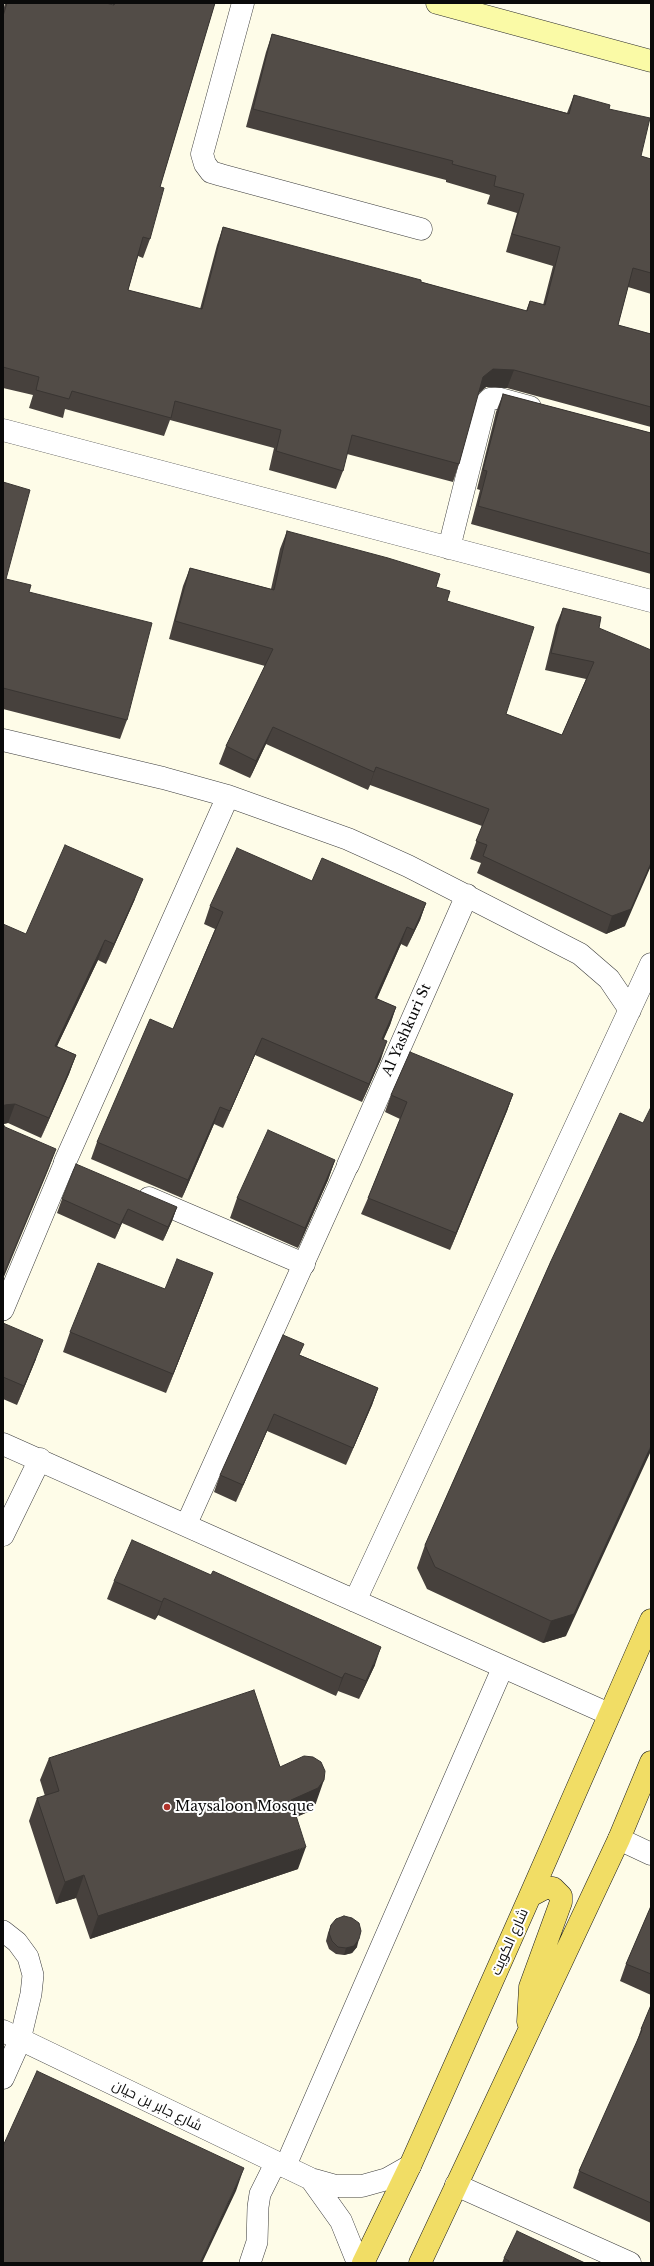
<!DOCTYPE html>
<html>
<head>
<meta charset="utf-8">
<style>
  body { margin:0 }
  #map { position:relative; width:654px; height:2266px; overflow:hidden; background:#fefce8; font-family:"Libre Baskerville",serif }
  canvas { display:block }
  .frame { position:absolute; inset:0; border:4px solid #0a0a0a; pointer-events:none }
</style>
</head>
<body>
<div id="map">
<canvas width="654" height="2266"></canvas>
<div class="frame"></div>
</div>
<script>
const c = document.querySelector('canvas').getContext('2d');
c.lineJoin = 'round';
const toPath = rows => new Path2D(rows.map(r => 'M' + r).join(''));
function strokePath(path, color, width, dash) { c.strokeStyle = color; c.lineWidth = width; c.lineCap = dash ? 'butt' : 'round'; c.setLineDash(dash || []); c.stroke(path); }
function paint(path, color) { c.fillStyle = color; c.fill(path, 'evenodd'); }
function drawText(font, color, halo, rows, align = 'center') {
  c.font = font + ' "Libre Baskerville",Cairo,serif'; c.lineWidth = 4; c.setLineDash([]); c.textBaseline = 'middle'; c.strokeStyle = halo; c.fillStyle = color; for (const [text, x, y, turn = 0] of rows) {
    c.save(); c.translate(x, y); c.rotate((+turn || 0) * Math.PI / 180); c.textAlign = isNaN(turn) ? turn : align; if (halo) c.strokeText(text, 0, 0); c.fillText(text, 0, 0); c.restore();
  }
}
const lane = toPath([
  [3,1310,65,1162],
  [186,1525,348,1165],
  [3,1931,17,1942,28,1957,33,1975,31,1994,20,2040],
  [285,2167,503,1667],
  [250,2263,257,2242,258,2207,260,2194,276,2162]
]);
const street = toPath([
  [243,3,205,143,202,154,205,164,211,172,221,175,421,229],
  [3,430,651,601],
  [449,548,485,404,490,399,497,398,530,407],
  [3,740,163,778,228,796,348,839,408,866,580,954,609,979,630,1010],
  [65,1162,228,796],
  [348,1165,467,895],
  [149,1198,304,1264],
  [3,1444,609,1714],
  [3,1535,40,1459],
  [355,1601,651,964],
  [619,1839,651,1854],
  [3,2031,311,2179,336,2186,362,2186,387,2179,410,2166],
  [3,2078,20,2040],
  [311,2179,341,2221,358,2263],
  [456,2185,630,2263]
]);
const secondary = toPath([
  [437,3,651,61]
]);
const primary = toPath([
  [528,2022,530,1987,561,1902,561,1896,553,1888,547,1887,530,1896],
  [363,2263,410,2166,530,1896,651,1620],
  [420,2263,619,1839,651,1762]
]);
strokePath(lane, '#3d3d3d', 22);
strokePath(street, '#3d3d3d', 23);
strokePath(secondary, '#2c2c2c', 23);
strokePath(primary, '#1b1b1b', 23);
strokePath(lane, '#fff', 21);
strokePath(street, '#fff', 22);
strokePath(secondary, '#fafaa6', 22);
strokePath(primary, '#f1dd65', 22);
paint(toPath([
  [5,3,106,3,113,5,113,3,215,3,160,187,150,239,143,258,138,256,128,290,200,309,217,245,223,227,526,311,530,301,543,305,553,266,506,252,517,213,487,204,490,195,446,182,446,180,246,127,266,52,272,34,567,113,574,95,609,109,641,156,651,159,651,294,628,287,618,325,651,334,651,427,507,388,486,387,478,394,459,464,453,482,347,454,343,471,336,489,269,470,274,448,170,420,164,436,65,409,63,418,29,408,33,395,3,388,3,11],
  [503,394,651,433,651,574,471,524,480,490,477,489,496,412],
  [3,482,6,579,29,592,127,720,120,739,3,709],
  [287,531,436,587,447,601,506,714,562,735,586,679,545,670,556,625,563,608,599,628,625,926,606,934,477,873,481,863,470,859,482,826,370,785,368,790,266,744,250,778,219,764,226,746,265,666,169,639,183,586,190,568,271,589,280,549],
  [312,881,426,903,420,920,407,947,401,944,377,999,396,1007,390,1025,383,1040,381,1059,362,1102,255,1055,223,1128,214,1124,182,1198,91,1159,97,1142,173,1029,215,929,204,924,210,906],
  [135,899,106,964,98,960,57,1046,76,1055,69,1074,41,1138,8,1123,3,1124,26,934],
  [513,1094,507,1111,450,1250,361,1214,368,1198,400,1119,385,1112,391,1095],
  [335,1160,328,1180,298,1248,230,1218,237,1198],
  [62,1199,177,1207,172,1221,163,1241,122,1223,115,1239,57,1213],
  [551,1261,566,1636,543,1643,427,1589,417,1568,425,1545],
  [165,1289,206,1292,166,1393,63,1352,70,1332],
  [3,1323,36,1359,17,1405,3,1399],
  [300,1355,378,1388,372,1405,346,1465,267,1431,236,1502,214,1492,220,1475],
  [114,1581,375,1665,359,1699,338,1691,336,1696,158,1615,155,1620,107,1599],
  [49,1758,280,1767,316,1803,310,1811,296,1817,298,1869,90,1939,76,1898,56,1904,29,1821,37,1798,45,1796,40,1780],
  [651,1906,651,1995,620,1981,626,1964],
  [331,1925,357,1947,352,1953,344,1955,336,1954,329,1949,326,1941,328,1933],
  [651,2005,651,2223,573,2188,579,2171,635,2047,641,2029],
  [504,2258,585,2263,502,2263]
]), '#47413d');
paint(toPath([
  [493,369,514,370,507,388,486,387,476,395,483,377],
  [273,727,266,744,250,778,256,761],
  [376,767,370,785,368,790,374,772],
  [651,863,651,866,625,926,606,934,612,916],
  [143,879,135,899,106,964,114,944],
  [426,903,420,920,407,947,414,930],
  [407,927,401,944,369,1016,375,998],
  [105,940,98,960,48,1065,55,1046],
  [396,1007,390,1025,376,1057,382,1039],
  [262,1038,255,1055,223,1128,230,1111],
  [387,1041,381,1059,362,1102,369,1084],
  [76,1055,69,1074,41,1138,49,1118],
  [513,1094,507,1111,450,1250,456,1233],
  [15,1104,8,1123,3,1124,3,1105],
  [220,1107,214,1124,182,1198,188,1180],
  [56,1149,49,1168,3,1279,3,1276],
  [335,1160,328,1180,298,1248,305,1228],
  [177,1207,172,1221,163,1241,168,1227],
  [128,1209,122,1223,115,1239,120,1225],
  [213,1273,206,1292,166,1393,173,1374],
  [43,1340,36,1359,17,1405,24,1386],
  [378,1388,372,1405,346,1465,353,1448],
  [274,1414,267,1431,236,1502,243,1485],
  [651,1446,651,1451,566,1636,543,1643,551,1621],
  [164,1598,158,1615,155,1620,162,1602],
  [381,1647,375,1665,359,1699,366,1681],
  [345,1673,338,1691,336,1696,342,1678],
  [324,1780,316,1803,310,1811,283,1823,291,1800],
  [306,1847,298,1869,90,1939,98,1916],
  [84,1875,76,1898,56,1904,65,1882],
  [359,1939,357,1947,352,1953,344,1955,346,1948],
  [244,2168,236,2191,202,2263,200,2263]
]), '#393532');
const building = toPath([
  [7,3,106,3,114,5,115,3,215,3,160,187,164,188,150,239,143,237,128,290,202,309,223,227,421,280,421,282,527,311,530,301,545,305,560,247,512,234,524,194,494,186,496,176,452,164,453,161,253,109,272,34,569,114,574,95,610,105,609,109,650,118,641,156,651,159,651,273,633,268,618,325,651,334,651,407,514,370,493,369,483,377,459,464,352,435,343,471,276,451,281,430,175,401,171,418,72,391,69,399,36,390,39,377,3,367,3,16,7,3],
  [503,394,651,433,651,554,478,506,487,471,483,470,503,394],
  [3,482,30,490,6,579,31,585,29,592,152,623,127,720,3,688,3,482],
  [287,531,388,558,440,574,436,587,450,591,447,601,534,627,506,714,562,735,594,662,551,653,563,608,601,617,599,628,651,650,651,863,631,909,612,916,483,856,487,845,476,841,489,809,376,767,374,772,273,727,256,761,226,746,273,649,175,621,190,568,274,590,287,531],
  [65,845,143,879,114,944,105,940,55,1046,76,1055,49,1118,15,1104,3,1105,3,924,26,934,65,845],
  [237,848,312,881,322,858,426,903,414,930,407,927,375,998,396,1007,382,1039,387,1041,369,1084,262,1038,230,1111,220,1107,188,1180,97,1142,150,1019,173,1029,223,912,210,906,237,848],
  [410,1052,513,1094,456,1233,368,1198,407,1102,391,1095,410,1052],
  [651,1107,651,1446,574,1614,551,1621,435,1567,425,1545,551,1261,620,1113,643,1123,651,1107],
  [3,1124,5,1127,56,1149,3,1276,3,1124],
  [268,1130,335,1160,305,1228,237,1198,268,1130],
  [76,1164,177,1207,168,1227,128,1209,120,1225,62,1199,76,1164],
  [177,1259,213,1273,173,1374,70,1332,98,1263,165,1289,177,1259],
  [3,1323,43,1340,24,1386,3,1377,3,1323],
  [283,1335,304,1344,299,1355,378,1388,353,1448,274,1414,243,1485,220,1475,283,1335],
  [132,1540,211,1575,213,1571,381,1647,366,1681,345,1673,342,1678,164,1598,162,1602,114,1581,132,1540],
  [254,1690,280,1767,304,1756,313,1757,321,1762,325,1771,324,1780,318,1788,291,1800,306,1847,98,1916,84,1875,65,1882,37,1798,59,1791,49,1758,254,1690],
  [651,1906,651,1974,626,1964,651,1906],
  [344,1916,352,1918,359,1923,361,1931,359,1939,354,1946,346,1948,338,1947,332,1941,329,1933,331,1925,336,1919,344,1916],
  [651,2005,651,2203,579,2171,642,2030,641,2029,651,2005],
  [37,2071,244,2168,200,2263,3,2263,3,2146,37,2071],
  [517,2231,585,2263,508,2263,509,2261,504,2258,517,2231]
]);
paint(building, '#524c47');
strokePath(building, '#393532', 1);
for (const [x, y, r, color] of [
  [167,1807,4,"#b0332b"]
]) { const dot = new Path2D(); dot.arc(x, y, r, 0, 2 * Math.PI); c.fillStyle = color; c.fill(dot); strokePath(dot, '#fff', 1.5); }
drawText('14px', '#0a0a0a', '#fff', [
  ["Al Yashkuri St",407,1030,-66],
  ["شارع الكويت",510,1942,-66],
  ["شارع جابر بن حيان",157,2106,26]
]);
drawText('14px', '#0a0a0a', '#fff', [
  ["Maysaloon Mosque",175,1807]
], 'left');
</script>
</body>
</html>
